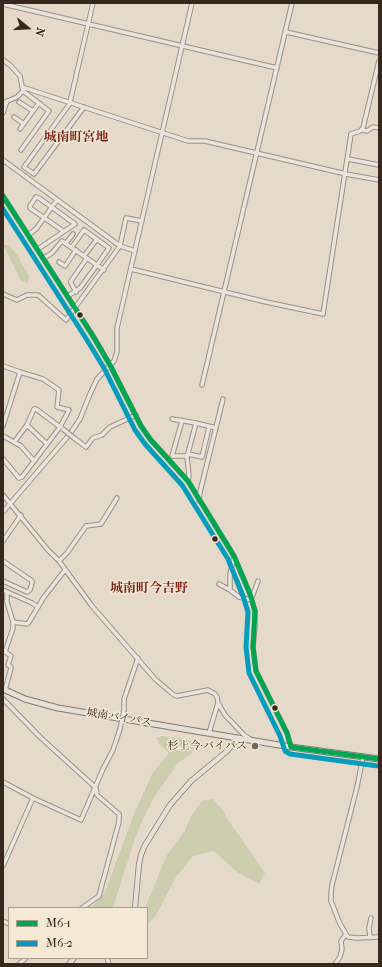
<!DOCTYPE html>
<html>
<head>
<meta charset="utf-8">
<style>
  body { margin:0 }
  #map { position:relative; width:382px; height:967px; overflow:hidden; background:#e5daca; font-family:"IM FELL French Canon",serif }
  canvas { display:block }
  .frame { position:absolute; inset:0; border:4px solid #37281d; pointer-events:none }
  .legend { position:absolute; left:8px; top:907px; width:140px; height:52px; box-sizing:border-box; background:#f5e9d5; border:1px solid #a99c8b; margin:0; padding:5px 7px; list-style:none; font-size:12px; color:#37281d }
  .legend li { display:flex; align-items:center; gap:8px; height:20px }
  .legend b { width:20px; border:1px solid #a99c8b }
  .north { position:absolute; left:8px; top:8px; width:40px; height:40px; -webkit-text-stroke:3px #f5e9d5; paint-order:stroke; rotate:108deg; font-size:11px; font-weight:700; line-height:16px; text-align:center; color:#37281d }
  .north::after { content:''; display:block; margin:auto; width:14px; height:18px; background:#37281d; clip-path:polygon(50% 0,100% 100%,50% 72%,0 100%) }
</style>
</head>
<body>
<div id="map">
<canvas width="382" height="967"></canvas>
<div class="frame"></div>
<ul class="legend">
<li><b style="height:5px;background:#00a651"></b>M6-1</li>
<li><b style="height:5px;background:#069cbc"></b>M6-2</li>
</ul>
<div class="north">N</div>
</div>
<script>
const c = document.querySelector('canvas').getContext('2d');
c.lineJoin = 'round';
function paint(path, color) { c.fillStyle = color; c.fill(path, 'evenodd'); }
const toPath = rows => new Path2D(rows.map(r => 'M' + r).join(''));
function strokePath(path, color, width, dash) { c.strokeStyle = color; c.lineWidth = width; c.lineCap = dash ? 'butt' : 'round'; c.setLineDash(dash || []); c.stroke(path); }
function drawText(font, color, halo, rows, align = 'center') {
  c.font = font + ' "IM FELL French Canon","Noto Serif JP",serif'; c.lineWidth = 3; c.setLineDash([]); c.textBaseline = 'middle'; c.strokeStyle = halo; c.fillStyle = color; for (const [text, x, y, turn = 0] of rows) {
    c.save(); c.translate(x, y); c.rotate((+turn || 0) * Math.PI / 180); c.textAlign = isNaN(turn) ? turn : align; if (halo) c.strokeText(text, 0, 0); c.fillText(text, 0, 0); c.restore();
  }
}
paint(toPath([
  [3,245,9,245,18,256,23,266,26,270,29,276,28,283,21,281],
  [162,736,185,739,196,743,191,754,178,763,153,799,143,819,134,841,113,908,91,908,105,892,134,814,144,792,152,774,169,753,160,745,156,738],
  [213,799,223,810,226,817,265,873,259,884,237,872,214,851,193,856,176,877,155,917,147,924,147,908,145,908,167,855,184,832,191,816,202,801]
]), '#cccdac');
const minor = toPath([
  [3,4,277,68],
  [286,32,379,53],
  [3,60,10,65,20,76,23,91,17,97,3,103],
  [22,87,188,141,205,141,346,174,379,180],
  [19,102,33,111],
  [70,102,93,3],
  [71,102,24,167,34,174,84,107],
  [3,113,7,101],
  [14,117,24,124],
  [20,129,39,103],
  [362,130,367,131,373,127,379,128],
  [49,133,59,140],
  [21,150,49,111,23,91],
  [348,159,379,165],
  [3,160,120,246,135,251],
  [3,196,93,336,110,365,141,426,150,439,188,481,234,556,250,594,255,611,255,626,253,647,256,671,287,733,291,747],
  [28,235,36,229,57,200],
  [66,243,73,234],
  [72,247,84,230,109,248,97,265],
  [38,249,75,224,39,198,36,197,30,206,30,208,63,231],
  [84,256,97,239],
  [44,258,52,253,62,241,104,270],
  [59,262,65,266,76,250],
  [131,269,266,302,323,314,351,134,360,131,363,128,379,61],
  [76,292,71,283,71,281,87,258],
  [3,294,17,300,27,295,38,295,66,320,120,246,126,218,142,221],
  [68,296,80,288,97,265],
  [3,366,20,372],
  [202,385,292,3],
  [172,419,196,423],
  [182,421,172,456,187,456],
  [27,425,47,444],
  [3,426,20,372,43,379,59,390,57,407,69,410,60,427,61,427],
  [3,436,21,446,34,461],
  [74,438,86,447,93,438,102,435,110,427,136,415],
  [188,454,202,457,209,427],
  [3,459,19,478,22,477,60,427,36,409,34,409,27,425,15,441],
  [188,481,189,476,187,457,196,423,216,428],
  [3,495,48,550,59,561,92,606,155,679,174,695,177,696,208,690,215,694,217,697,218,703,209,733],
  [199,501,200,492,223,399],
  [3,512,69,435,80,419,90,394,97,379,114,361,117,352,117,328,192,3],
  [3,541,21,515],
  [3,561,32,581,32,583,30,590,27,592,3,581],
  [59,561,67,553,86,526,101,524,117,498],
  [219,584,230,590,239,597,251,600,258,581],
  [3,590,32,603,38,607,29,622,27,624,13,622],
  [230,590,230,574,234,557],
  [38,607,44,597,65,570],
  [4,651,11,656,8,665,10,666,11,668,5,690],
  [5,652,13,628,13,622,7,602,7,592],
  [3,699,40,737,96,788,97,795,119,814,119,822,100,892,99,896,82,908],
  [218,703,225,715,244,735,250,739],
  [124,710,124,699,138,658],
  [363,757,357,787,332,885,331,893,331,901,340,924,348,937,357,938,379,937],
  [3,782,33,798,81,820,103,769,113,750,120,729],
  [3,866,33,798],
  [3,921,9,924],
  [370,938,369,928,371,918],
  [107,958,109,964],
  [19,964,26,958],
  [335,964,340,957,342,949,341,941,346,934]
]);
const major = toPath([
  [135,908,139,864,141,855,144,847,170,805,191,781,226,752,239,738],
  [69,964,74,958]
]);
const highway = toPath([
  [3,689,25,699,58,708,291,747,379,759]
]);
strokePath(minor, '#999187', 5.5);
strokePath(major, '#81796f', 6);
strokePath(highway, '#81796f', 7);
strokePath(minor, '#eae4dc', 3.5);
strokePath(major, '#e6e0d7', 4.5);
strokePath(highway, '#e6e0d7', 5);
const minorBridge = toPath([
  [63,429,74,438],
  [120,729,124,710]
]);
strokePath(minorBridge, '#999187', 5.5, []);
strokePath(minorBridge, '#eae4dc', 3.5);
strokePath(toPath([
  [3,196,93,336,110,365,141,426,150,439,188,481,234,556,250,594,255,611,253,647,256,671,287,733,291,747,379,759]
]), '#00a651', 5);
strokePath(toPath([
  [3,209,87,340,104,368,135,430,145,444,182,485,228,559,243,596,248,612,246,647,249,673,280,736,285,751,290,754,378,766]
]), '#069cbc', 5);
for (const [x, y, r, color] of [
  [80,315,3.5,"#37281d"],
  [215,539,3.5,"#37281d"],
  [275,708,3.5,"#37281d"],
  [255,746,4,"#74665a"]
]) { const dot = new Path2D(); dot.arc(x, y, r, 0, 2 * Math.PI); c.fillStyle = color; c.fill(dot); strokePath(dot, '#f5e9d5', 1.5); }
drawText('11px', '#37281d', '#f5e9d5', [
  ["城南バイパス",119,718,9]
]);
drawText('11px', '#37281d', '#f5e9d5', [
  ["杉上今·バイパス",247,746]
], 'right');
drawText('bold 13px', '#7a1f14', '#f5e9d5', [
  ["城南町宮地",76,138],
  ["城南町今吉野",149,589]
]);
</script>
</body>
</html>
